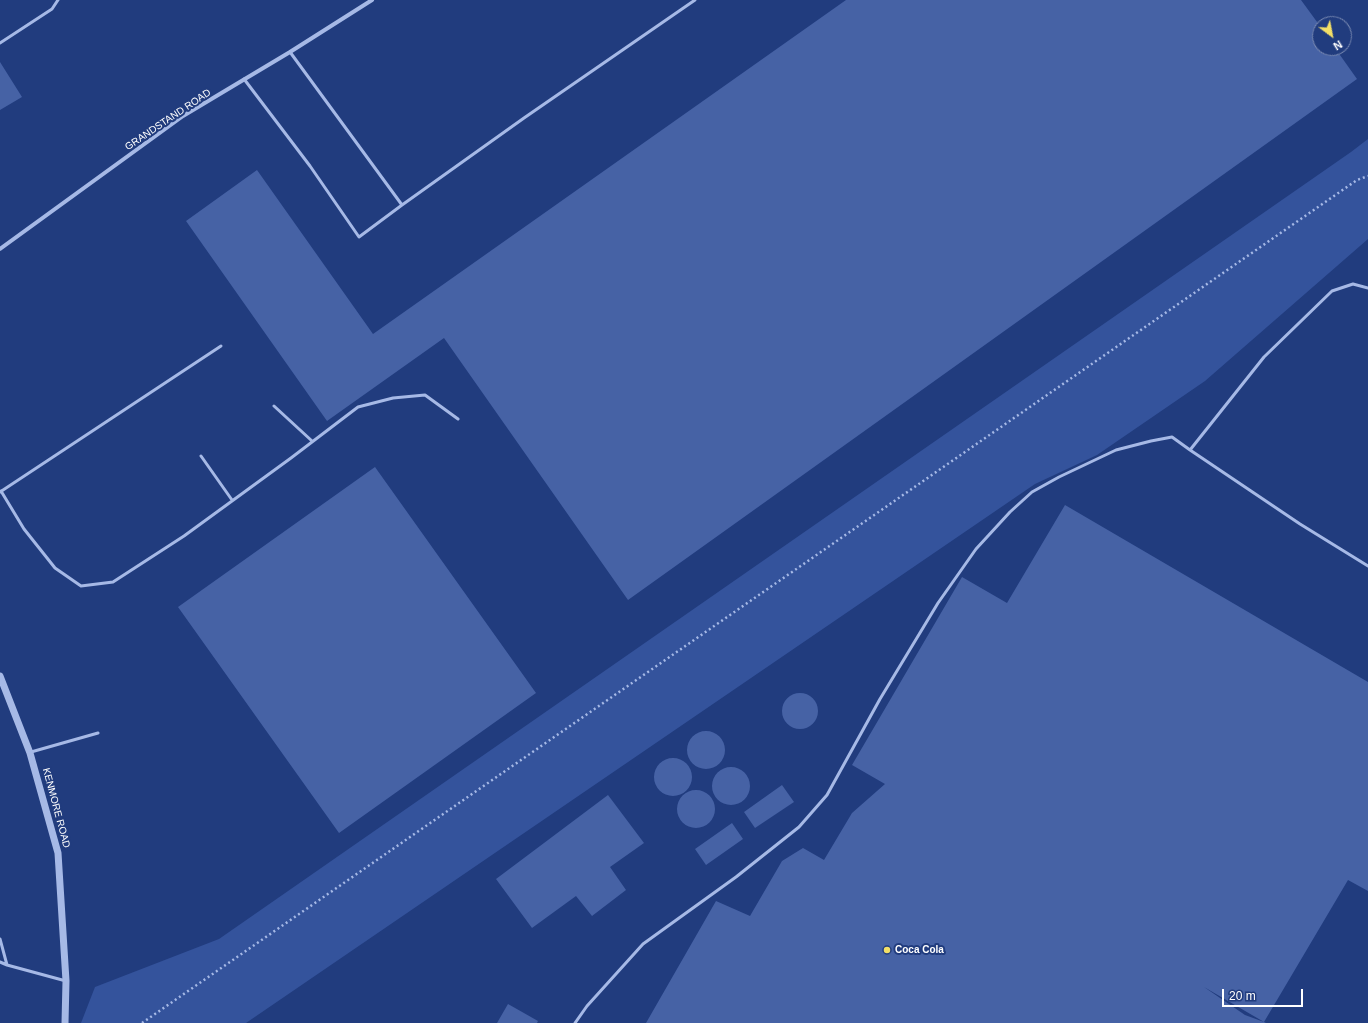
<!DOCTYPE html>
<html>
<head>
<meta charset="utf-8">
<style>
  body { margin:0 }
  #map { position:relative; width:1368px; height:1023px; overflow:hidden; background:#213c7e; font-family:Helvetica,sans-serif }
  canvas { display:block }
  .north { position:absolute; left:1312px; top:16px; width:40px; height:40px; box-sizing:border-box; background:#213c7e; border:1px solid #7a8ab2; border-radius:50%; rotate:148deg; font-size:11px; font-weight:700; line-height:16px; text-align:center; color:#fff }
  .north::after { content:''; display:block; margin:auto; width:14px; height:18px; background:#f3df67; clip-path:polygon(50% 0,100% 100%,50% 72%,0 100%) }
  .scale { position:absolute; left:1222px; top:989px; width:81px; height:18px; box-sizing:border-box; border:2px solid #fff; border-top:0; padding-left:5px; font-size:12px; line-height:14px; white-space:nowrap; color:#fff; -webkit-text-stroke:3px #213c7e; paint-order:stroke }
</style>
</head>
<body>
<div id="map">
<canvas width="1368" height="1023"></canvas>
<div class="north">N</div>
<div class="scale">20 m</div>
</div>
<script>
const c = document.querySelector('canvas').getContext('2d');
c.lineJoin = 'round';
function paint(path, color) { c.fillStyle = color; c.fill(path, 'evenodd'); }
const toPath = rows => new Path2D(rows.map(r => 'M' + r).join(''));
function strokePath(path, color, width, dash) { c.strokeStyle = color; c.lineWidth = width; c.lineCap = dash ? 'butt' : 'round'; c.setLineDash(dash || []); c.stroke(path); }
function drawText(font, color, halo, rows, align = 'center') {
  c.font = font + ' Helvetica,sans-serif'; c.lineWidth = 4; c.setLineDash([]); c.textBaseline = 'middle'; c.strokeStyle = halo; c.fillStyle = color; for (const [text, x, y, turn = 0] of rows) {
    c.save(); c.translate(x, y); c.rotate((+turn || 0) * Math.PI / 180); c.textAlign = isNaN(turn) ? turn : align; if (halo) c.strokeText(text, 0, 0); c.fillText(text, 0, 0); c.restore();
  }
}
paint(toPath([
  [1368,139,1368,239,1205,381,1097,455,1035,484,246,1023,81,1023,95,987,219,939,1351,152]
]), '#34539c');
paint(toPath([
  [846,0,1301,0,1320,26,1320,48,1335,48,1357,79,628,600,444,338,327,421,186,221,257,170,373,334],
  [0,62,22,97,0,110],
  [375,467,536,693,339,833,178,607],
  [1065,505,1368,682,1368,891,1348,880,1264,1022,1266,1023,646,1023,716,901,750,916,782,861,803,848,824,860,852,813,885,784,852,765,962,577,1007,603],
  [1204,987,1264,1022,1245,1015],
  '782 711a18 18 0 1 1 36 0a18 18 0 1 1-36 0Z',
  '687 750a19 19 0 1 1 38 0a19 19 0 1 1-38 0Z',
  '654 777a19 19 0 1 1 38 0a19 19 0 1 1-38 0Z',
  '712 786a19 19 0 1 1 38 0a19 19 0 1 1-38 0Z',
  [782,785,794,802,755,828,744,812],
  '677 809a19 19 0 1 1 38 0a19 19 0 1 1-38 0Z',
  [608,795,644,843,610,867,626,890,592,916,576,896,532,928,496,879],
  [732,823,743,839,706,865,695,849],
  [508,1004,538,1021,537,1023,497,1023]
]), '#4662a5');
strokePath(toPath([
  [142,1023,1357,180,1368,176]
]), '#a6b9e6', 2.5, [2, 3]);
strokePath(toPath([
  [0,43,52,9,58,0],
  [290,52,402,205,524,118,695,0],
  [244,79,310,166,359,237,402,205],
  [1368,288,1353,284,1332,291,1264,357,1190,450,1300,524,1368,566],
  [274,406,312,441],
  [201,456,232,500],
  [1,491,24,529,55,568,81,586,113,582,184,536,291,458,358,407,393,398,425,395,458,419],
  [0,492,221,346],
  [31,752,98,733],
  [0,939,7,965],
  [0,962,7,965,66,981],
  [575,1023,587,1006,643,944,736,877,799,827,827,795,880,699,938,603,976,549,1010,512,1032,492,1059,477,1116,450,1151,441,1172,437,1190,450]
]), '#a6b9e6', 3);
strokePath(toPath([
  [0,249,183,116,290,52,372,0]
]), '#a6b9e6', 4);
strokePath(toPath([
  [0,676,30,753,58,853,66,981,65,1023]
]), '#a6b9e6', 7);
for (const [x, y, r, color] of [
  [887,950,4,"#f3df67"]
]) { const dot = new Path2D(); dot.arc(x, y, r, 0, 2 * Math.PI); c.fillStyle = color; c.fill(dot); strokePath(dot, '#213c7e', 1.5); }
drawText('10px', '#fff', '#213c7e', [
  ["GRANDSTAND ROAD",168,120,-34],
  ["KENMORE ROAD",56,808,75]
]);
drawText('bold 10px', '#fff', '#213c7e', [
  ["Coca Cola",895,950]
], 'left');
</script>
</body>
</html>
